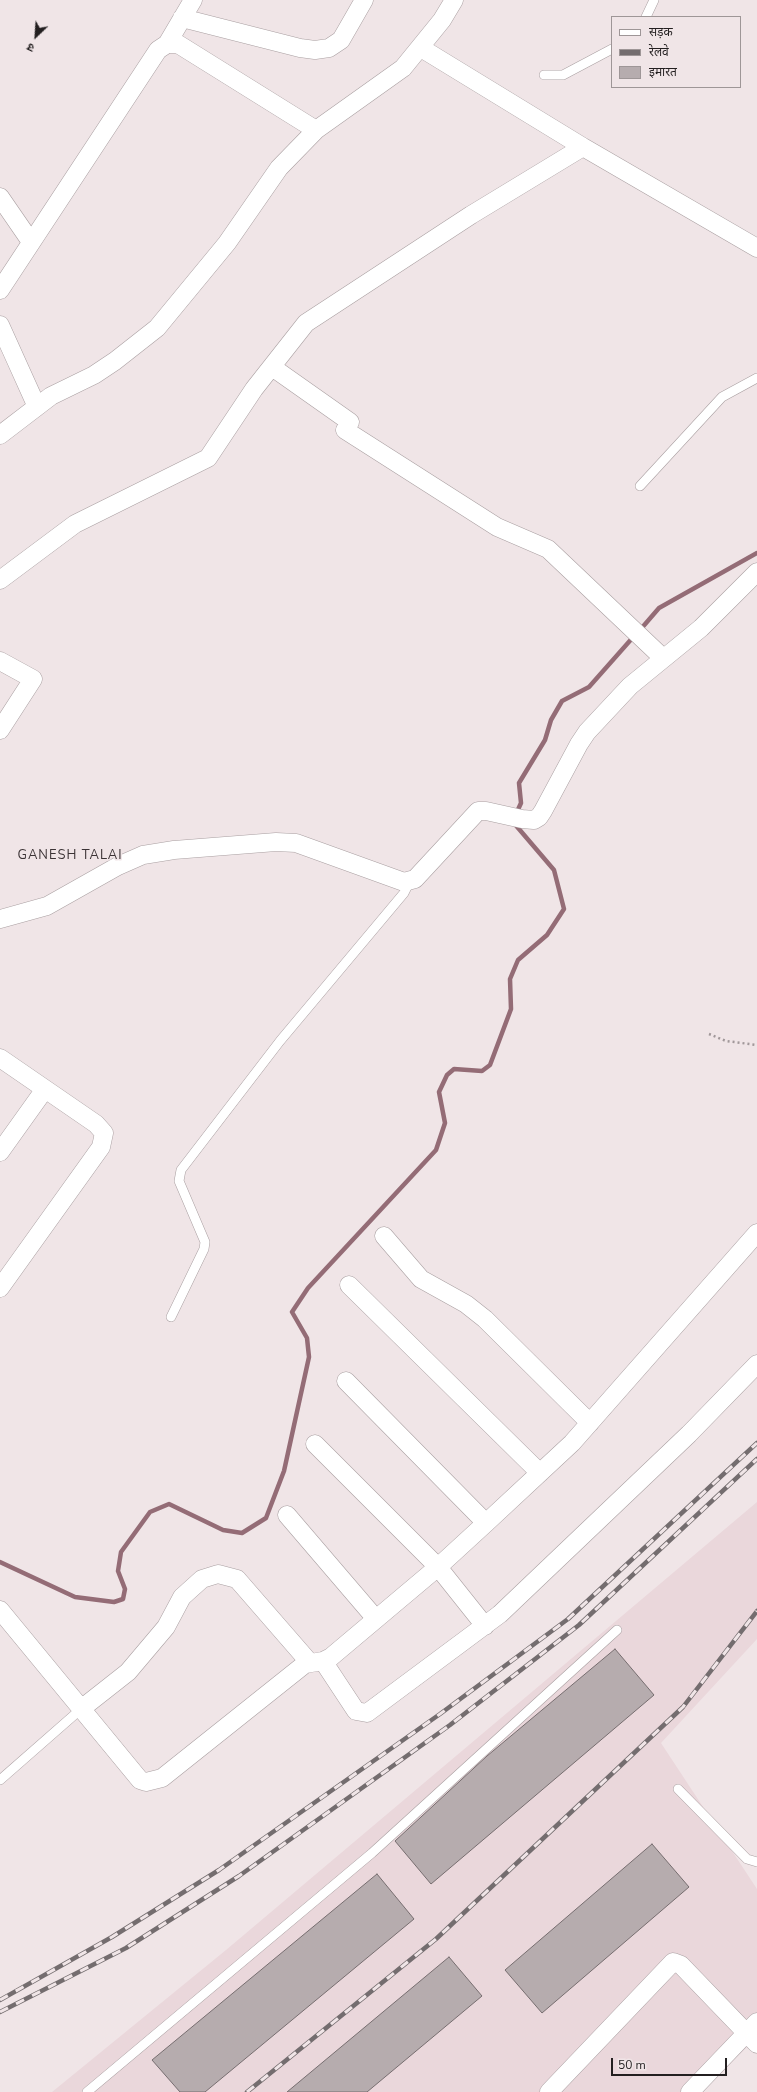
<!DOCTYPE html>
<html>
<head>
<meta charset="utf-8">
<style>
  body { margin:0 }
  #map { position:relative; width:757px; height:2092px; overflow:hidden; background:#f0e5e7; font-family:"Nunito Sans","Noto Sans Devanagari",sans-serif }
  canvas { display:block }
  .legend { position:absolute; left:611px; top:16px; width:130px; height:72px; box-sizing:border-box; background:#f0e5e7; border:1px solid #9e9697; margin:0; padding:5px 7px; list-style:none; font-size:12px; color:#231f20 }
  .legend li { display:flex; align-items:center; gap:8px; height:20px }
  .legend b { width:20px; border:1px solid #9e9697 }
  .north { position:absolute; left:16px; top:16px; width:40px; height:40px; -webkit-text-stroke:3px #f0e5e7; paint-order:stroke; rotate:205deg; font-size:11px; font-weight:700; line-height:16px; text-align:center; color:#231f20 }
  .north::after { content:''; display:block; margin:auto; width:14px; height:18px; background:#231f20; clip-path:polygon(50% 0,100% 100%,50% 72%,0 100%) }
  .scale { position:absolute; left:611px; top:2058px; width:116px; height:18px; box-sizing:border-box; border:2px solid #231f20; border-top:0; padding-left:5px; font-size:12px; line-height:14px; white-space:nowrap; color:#231f20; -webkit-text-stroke:3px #f0e5e7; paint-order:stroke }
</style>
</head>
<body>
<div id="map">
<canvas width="757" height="2092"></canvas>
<ul class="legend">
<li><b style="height:5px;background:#fff"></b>सड़क</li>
<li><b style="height:5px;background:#746d6f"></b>रेलवे</li>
<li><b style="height:11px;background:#b6acae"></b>इमारत</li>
</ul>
<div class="north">उ</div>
<div class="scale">50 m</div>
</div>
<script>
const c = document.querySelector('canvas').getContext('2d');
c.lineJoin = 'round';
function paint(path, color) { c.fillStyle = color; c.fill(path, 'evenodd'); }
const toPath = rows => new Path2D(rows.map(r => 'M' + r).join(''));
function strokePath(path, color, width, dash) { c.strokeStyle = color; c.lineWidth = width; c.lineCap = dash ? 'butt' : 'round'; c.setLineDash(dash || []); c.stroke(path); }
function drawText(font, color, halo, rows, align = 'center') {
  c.font = font + ' "Nunito Sans",sans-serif'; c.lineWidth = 3; c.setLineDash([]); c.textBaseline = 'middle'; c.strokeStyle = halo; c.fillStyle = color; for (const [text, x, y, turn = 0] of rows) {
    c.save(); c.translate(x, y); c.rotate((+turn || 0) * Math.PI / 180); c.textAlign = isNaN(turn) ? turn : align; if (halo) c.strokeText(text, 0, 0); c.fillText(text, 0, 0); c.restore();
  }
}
paint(toPath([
  [757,1502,757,1639,661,1743,757,1889,757,2037,702,2092,52,2092,226,1950]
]), '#ead7db');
strokePath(toPath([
  [640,630,659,608,757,553],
  [516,814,521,803,519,783,545,740,551,720,562,701,589,687,635,635],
  [0,1562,75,1597,114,1602,123,1599,125,1589,118,1571,121,1552,150,1512,169,1504,223,1530,242,1533,266,1518,284,1471,309,1357,307,1338,292,1312,308,1288,436,1150,445,1123,439,1092,447,1075,454,1069,482,1071,490,1065,511,1009,510,979,518,960,547,935,564,909,554,870,513,822]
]), '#946c76', 4.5);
const building = toPath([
  [615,1649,654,1695,431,1884,395,1841,487,1756,615,1649],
  [652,1844,689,1887,542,2013,505,1970,652,1844],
  [377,1874,414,1919,205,2092,180,2092,152,2060,377,1874],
  [449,1957,482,1996,367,2092,287,2092,449,1957]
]);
paint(building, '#b6acae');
strokePath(building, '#776e70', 1);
const service = toPath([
  [646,17,654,0],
  [544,75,563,75,612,49],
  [640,486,722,397,757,378],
  [171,1317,204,1249,205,1242,179,1181,181,1170,280,1041,404,893,410,881],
  [0,1780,81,1709],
  [678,1789,747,1859,757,1862],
  [87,2092,372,1853,617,1630]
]);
const minor = toPath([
  [182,18,300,48,315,50,329,48,341,40,364,0],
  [167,44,193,0],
  [421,48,583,147,757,248],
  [0,197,31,242],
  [0,290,158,50,167,44,178,44,316,130],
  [0,325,37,407],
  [272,367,350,422],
  [345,430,497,527,548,549,663,658],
  [0,435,51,396,94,375,115,361,157,328,227,243,279,168,316,130,403,68,442,20,454,0],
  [0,580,75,524,208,458,254,389,306,323,471,215,583,147],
  [0,661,33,679,0,730],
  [0,919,47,906,118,866,143,855,174,850,276,842,296,843,404,882,415,879,478,811,486,811,522,819,534,820,539,817,543,811,579,744,587,732,630,686,701,628,757,572],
  [0,1058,96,1124,104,1133,101,1147,0,1288],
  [0,1152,45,1089],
  [384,1236,421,1279,466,1304,485,1319,590,1423],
  [349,1285,540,1473],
  [346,1381,486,1523],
  [315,1444,438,1567,485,1626],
  [287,1515,376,1619],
  [0,1610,140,1780,146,1782,162,1778,305,1664,323,1661,331,1657,438,1567,486,1523,572,1443,757,1233],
  [323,1661,356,1711,367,1713,500,1614,689,1434,757,1364],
  [81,1709,128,1672,166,1627,182,1597,202,1579,218,1574,237,1579,310,1663],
  [549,2092,673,1962,681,1965,757,2044],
  [690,2092,757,2022]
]);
strokePath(service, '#a99fa1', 10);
strokePath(minor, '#a99fa1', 19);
strokePath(toPath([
  [709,1034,726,1041,757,1045]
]), '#a1989a', 2.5, [2, 3]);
strokePath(service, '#fff', 9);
strokePath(minor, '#fff', 18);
const rail = toPath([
  [0,2000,112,1937,219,1870,440,1714,568,1619,757,1443],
  [0,2012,126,1948,239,1876,450,1725,579,1625,757,1459],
  [247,2092,436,1939,683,1707,757,1611]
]);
strokePath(rail, '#746d6f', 4.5);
strokePath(rail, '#f0e5e7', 3, [9]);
c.letterSpacing = '1px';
drawText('13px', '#3b3335', '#f0e5e7', [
  ["GANESH TALAI",70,856]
]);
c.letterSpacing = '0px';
</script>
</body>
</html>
